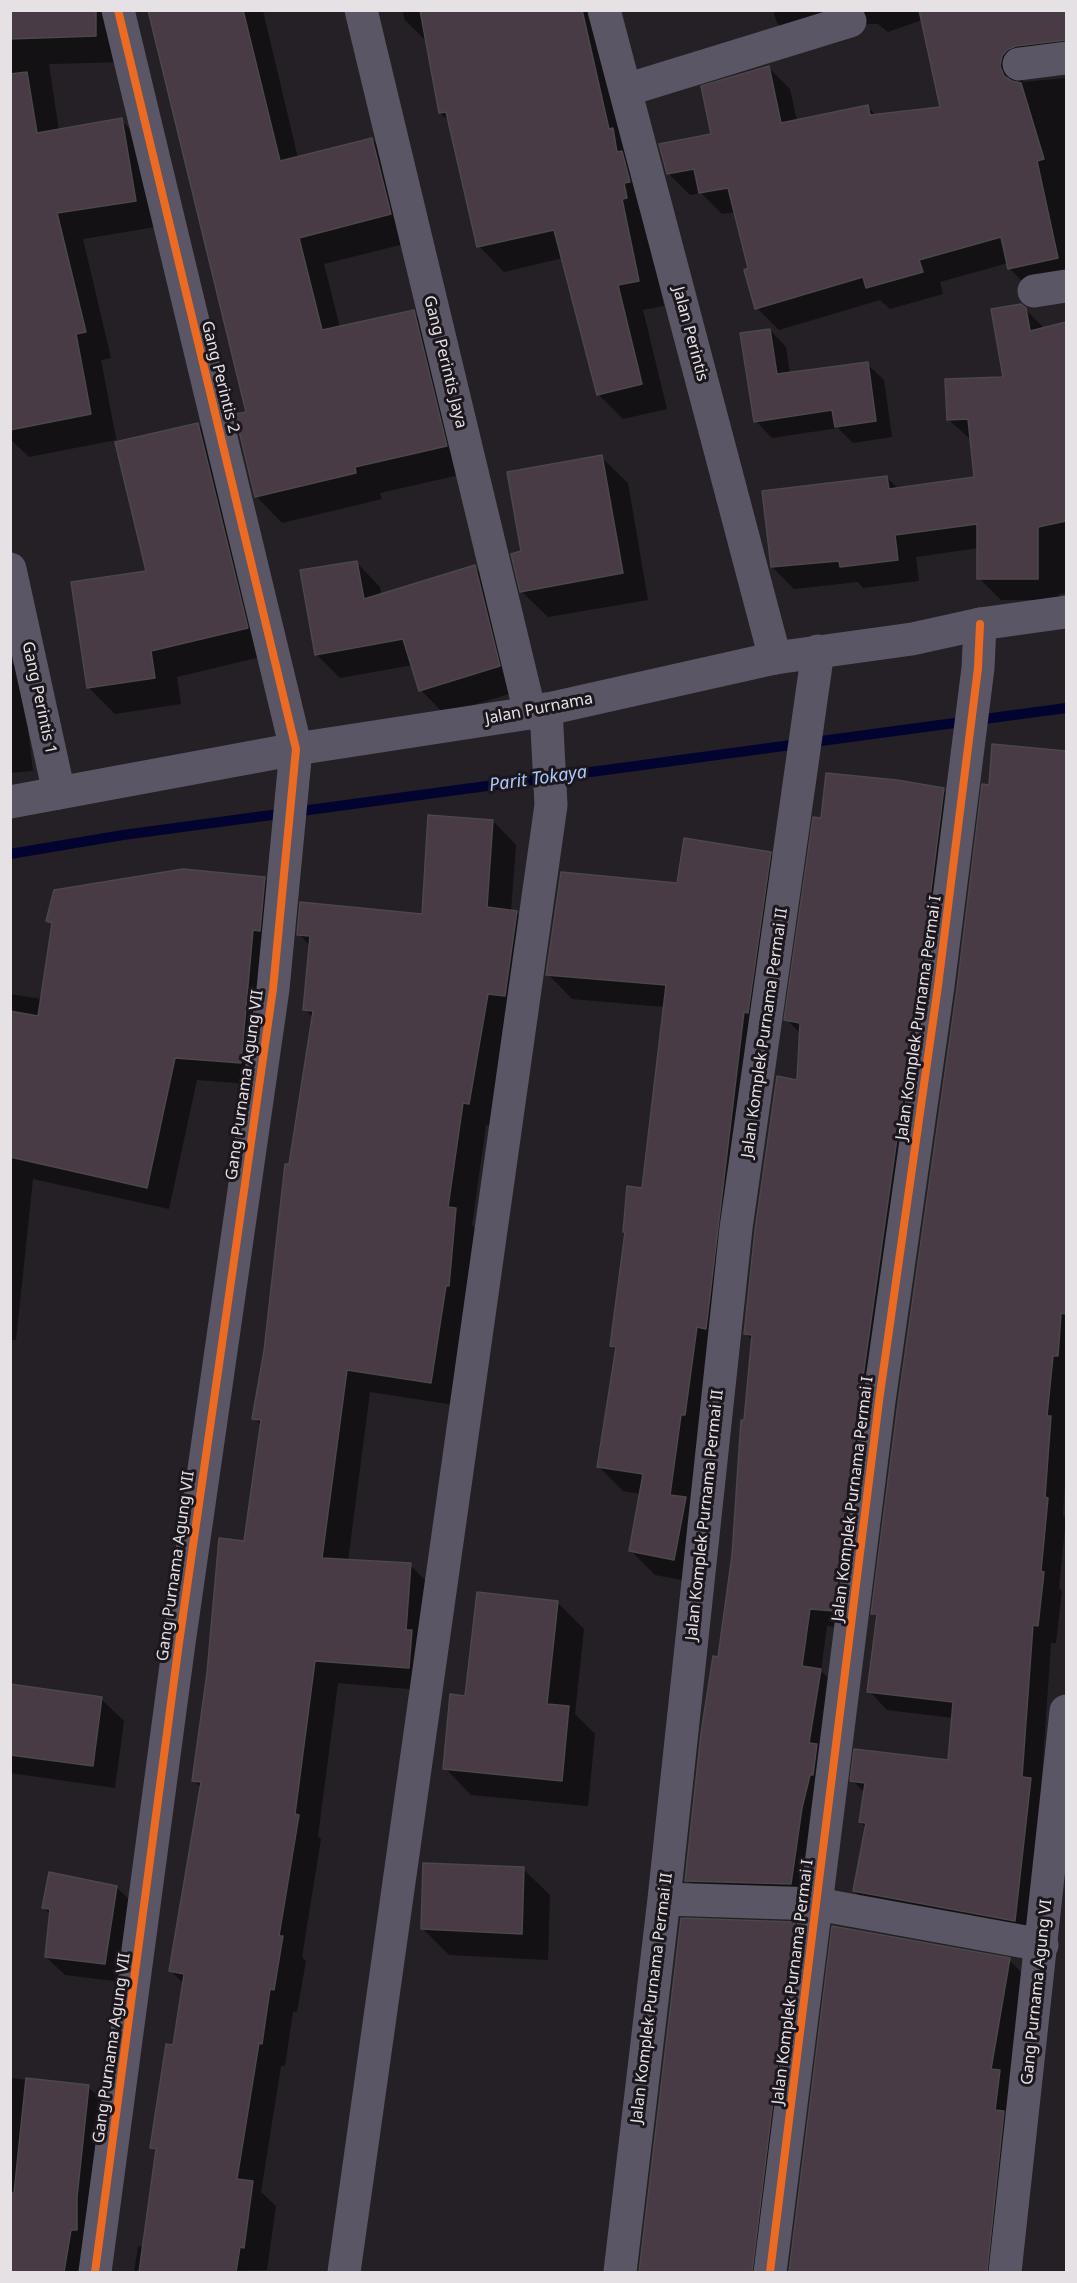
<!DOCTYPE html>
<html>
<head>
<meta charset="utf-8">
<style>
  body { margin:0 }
  #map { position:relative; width:1077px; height:2283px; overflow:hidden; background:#242025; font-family:"Noto Sans",sans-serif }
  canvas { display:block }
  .frame { position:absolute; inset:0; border:12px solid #e5e1e5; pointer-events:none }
</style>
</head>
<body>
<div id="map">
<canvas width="1077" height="2283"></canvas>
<div class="frame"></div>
</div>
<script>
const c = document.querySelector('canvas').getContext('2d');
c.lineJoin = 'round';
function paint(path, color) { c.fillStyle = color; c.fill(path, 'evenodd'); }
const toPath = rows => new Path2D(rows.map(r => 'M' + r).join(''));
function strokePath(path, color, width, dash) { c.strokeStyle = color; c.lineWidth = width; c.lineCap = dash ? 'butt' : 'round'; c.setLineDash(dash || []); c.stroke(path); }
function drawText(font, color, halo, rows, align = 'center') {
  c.font = font + ' "Noto Sans",sans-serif'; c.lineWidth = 6; c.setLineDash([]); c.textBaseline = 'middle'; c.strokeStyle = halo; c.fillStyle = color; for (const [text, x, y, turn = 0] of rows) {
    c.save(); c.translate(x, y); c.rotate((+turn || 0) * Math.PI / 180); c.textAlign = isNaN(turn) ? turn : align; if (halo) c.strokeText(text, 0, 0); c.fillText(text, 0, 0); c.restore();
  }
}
paint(toPath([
  [10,10,125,10,127,62,49,64,59,131,121,120,147,146,161,226,83,239,111,358,101,360,117,443,116,440,29,457,10,439],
  [150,10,268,10,263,11,298,158,372,139,398,166,416,241,324,264,340,328,413,312,440,338,472,472,380,493,382,499,282,523,256,496,248,413],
  [402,10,596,10,664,306,643,310,667,409,623,419,598,394,563,258,504,272,479,246,450,122,440,113,427,42,405,20],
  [773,10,1066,10,1066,63,1023,78,1023,82,1066,78,1066,283,1031,290,1009,268,1008,263,940,282,943,294,890,309,880,300,779,330,757,308,735,212,722,214,701,193,690,195,668,173,713,135,768,67,790,89,797,121,867,106,877,116,942,108,922,20,888,32,878,24,867,24,799,45,777,23],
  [1025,309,1045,329,1066,323,1066,593,1059,594,1059,600,1001,600,979,578,979,548,916,557,919,581,863,588,858,582,794,589,772,567,886,477,899,489,976,478,972,441,948,419,1005,379],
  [770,330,786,347,790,374,867,364,884,380,892,437,853,443,838,428,772,438,756,421],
  [198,424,224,451,273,654,177,677,181,704,115,714,88,687,148,573],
  [601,457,628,483,648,600,548,617,521,591,523,553],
  [357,563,380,587,382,596,475,567,499,591,522,690,444,714,421,690,413,665,340,678,316,654],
  [10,661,21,671,33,771,10,773],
  [1052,751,1066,766,1066,1464,1063,1515,1066,1518,1059,1588,1062,1591,1056,1643,1051,1643,1041,1790,1049,1798,1033,1938,873,1909,854,1891,866,1828,860,1821,865,1793,852,1780,949,1762,953,1718,887,1710,869,1691,878,1618,873,1613,990,786],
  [943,790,961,807,851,1628,827,1626,821,1671,839,1688,809,1902,704,1898,686,1880,734,1555,753,1341,745,1333,798,1081,801,1034,786,1019,822,820],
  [493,821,516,845,511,911,516,912,540,935,492,1126,486,1125,472,1225,479,1232,454,1405,370,1392,348,1561,410,1565,433,1588,432,1691,338,1683,318,1836,321,1839,302,1957,306,1961,297,2012,293,2012,285,2066,281,2066,261,2192,276,2206,267,2270,134,2272,138,2246,144,2247,157,2153,151,2147,174,2046,184,1984,171,1971,201,1788,194,1780,245,1542,262,1426,254,1418,313,1018,305,1009,310,946,299,934,424,916],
  [770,853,794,878,698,1583,655,1575,631,1551,641,1494,623,1491,599,1467,617,1351,611,1346,643,1189,665,1007,572,999,548,974,678,884],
  [264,878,287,901,263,1085,197,1080,169,1209,33,1179,16,1340,10,1340,10,994,42,999,53,926,48,921],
  [557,1602,584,1629,575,1714,595,1734,588,1806,471,1795,445,1768,466,1697],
  [10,1685,101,1699,124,1721,115,1788,10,1773],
  [523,1869,550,1895,548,1960,449,1955,422,1928],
  [116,1887,135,1905,123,1982,65,1975,46,1957,51,1915,43,1907],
  [682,1920,794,1924,813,1942,771,2272,640,2272],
  [834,1928,1009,1960,1027,1978,1006,2272,790,2272],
  [10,2078,88,2087,111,2109,89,2272,10,2272]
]), '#0007');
strokePath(toPath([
  [10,854,123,835,1066,708]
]), '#030330', 10);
const building = toPath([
  [10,10,96,10,96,36,10,39,10,10],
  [148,10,243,10,280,161,372,138,391,214,299,238,322,330,414,310,447,446,355,467,356,473,255,497,235,414,246,412,148,10],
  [420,10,582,10,609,129,613,128,617,152,622,151,630,182,624,183,627,198,622,199,639,281,618,285,642,384,597,395,554,230,477,247,446,112,439,113,420,10],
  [919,10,1066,10,1066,40,1016,46,1007,50,1002,56,1000,66,1004,76,1012,81,1021,83,1044,159,1037,161,1058,258,1008,269,1001,237,919,260,923,272,866,288,863,277,755,309,744,270,748,268,728,188,699,193,694,169,667,174,659,144,711,134,701,86,769,66,781,123,868,105,870,115,940,107,919,10],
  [27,72,37,133,122,118,136,201,57,213,86,332,76,334,91,414,10,430,10,74,27,72],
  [1021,304,1026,308,1030,331,1066,322,1066,521,1038,527,1038,579,977,579,977,524,895,535,898,560,840,567,839,561,771,567,762,491,887,476,889,489,974,477,968,419,947,420,945,379,1003,377,991,309,1021,304],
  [770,329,777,374,868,362,876,421,835,427,832,410,754,422,740,333,770,329],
  [198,423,248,628,151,651,155,678,87,688,71,582,146,571,115,442,198,423],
  [602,455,623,573,520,592,511,554,521,551,507,472,602,455],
  [357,561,364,599,475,565,500,666,419,691,403,639,315,655,300,570,357,561],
  [992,744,1066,751,1066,1314,1061,1313,1058,1356,1053,1356,1047,1416,1051,1416,1045,1497,1048,1498,1041,1571,1044,1572,1038,1626,1033,1625,1022,1777,1031,1778,1015,1921,853,1891,866,1823,859,1822,865,1783,850,1781,854,1749,948,1760,953,1702,867,1692,877,1614,871,1614,898,1403,957,988,982,784,989,785,992,744],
  [826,773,897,780,944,788,919,984,860,1398,834,1611,810,1609,802,1666,821,1669,809,1743,817,1744,813,1775,810,1775,802,1808,791,1884,685,1881,701,1733,713,1656,718,1657,732,1555,741,1420,744,1420,752,1335,744,1334,755,1230,777,1076,797,1080,800,1023,784,1020,813,817,821,818,826,773],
  [428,815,493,820,487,907,517,911,505,996,488,994,469,1104,463,1103,448,1207,456,1208,449,1286,446,1286,431,1383,347,1370,322,1558,411,1563,406,1630,412,1630,409,1668,315,1661,295,1814,299,1815,279,1936,283,1936,274,1990,270,1989,262,2044,259,2043,237,2179,253,2181,244,2248,240,2247,236,2272,139,2272,156,2149,150,2148,166,2044,173,2045,184,1974,169,1971,201,1782,192,1781,207,1673,219,1538,244,1541,261,1420,252,1419,264,1351,285,1164,289,1164,313,1011,303,1010,310,936,297,935,300,902,422,914,428,815],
  [684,838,771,852,748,1013,744,1012,706,1329,697,1327,685,1415,681,1415,670,1495,686,1497,674,1560,629,1551,643,1474,597,1467,616,1347,610,1346,625,1232,623,1232,627,1186,642,1188,666,985,546,975,561,872,677,883,684,838],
  [183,869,265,877,260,931,253,930,241,1063,175,1058,147,1188,10,1157,10,1011,38,1016,52,923,46,921,54,890,183,869],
  [477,1592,558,1601,547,1704,569,1706,562,1781,443,1769,450,1694,465,1696,477,1592],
  [10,1684,102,1697,93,1766,10,1755,10,1684],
  [423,1863,524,1867,522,1934,421,1929,423,1863],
  [49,1872,117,1886,105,1964,45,1957,50,1909,42,1908,49,1872],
  [681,1918,795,1922,752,2272,639,2272,681,1918],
  [832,1926,1010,1958,991,2069,1000,2070,995,2110,1004,2111,987,2272,789,2272,832,1926],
  [26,2078,89,2085,77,2197,77,2230,71,2230,64,2272,10,2272,10,2193,14,2193,26,2078]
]);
paint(building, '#493b45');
strokePath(building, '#4b474a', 1.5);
strokePath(toPath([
  [361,10,530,713],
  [604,10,775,658],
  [1019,64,1066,58],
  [626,90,850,21],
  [1034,291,1066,286],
  [10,569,59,793],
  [664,1899,817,1904,1042,1945],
  [95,2272,179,1643,273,989,296,749,118,10],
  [344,2272,551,805,546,709],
  [620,2272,664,1899,736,1228,818,651],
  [770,2272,879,1401,938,986,978,668,980,624],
  [1005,2272,1066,1711]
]), '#5a5666', 33);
strokePath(toPath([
  [10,802,296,749,530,713,775,658,912,639,980,624,1066,612]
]), '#5a5666', 33);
strokePath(toPath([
  [95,2272,179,1643,273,989,296,749,118,10],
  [770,2272,879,1401,938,986,978,668,980,624]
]), '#ed6a23', 8);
drawText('16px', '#e5e1e5', '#1c161d', [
  ["Jalan Perintis",690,334,75],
  ["Gang Perintis Jaya",445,362,76],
  ["Gang Perintis 2",220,377,76],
  ["Gang Perintis 1",39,698,78],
  ["Jalan Purnama",539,709,-11],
  ["Jalan Komplek Purnama Permai I",919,1018,-82],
  ["Jalan Komplek Purnama Permai II",765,1033,-82],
  ["Gang Purnama Agung VII",245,1085,-82],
  ["Jalan Komplek Purnama Permai I",853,1499,-83],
  ["Jalan Komplek Purnama Permai II",705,1515,-84],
  ["Gang Purnama Agung VII",176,1566,-82],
  ["Jalan Komplek Purnama Permai I",793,1982,-83],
  ["Gang Purnama Agung VI",1037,1992,-84],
  ["Jalan Komplek Purnama Permai II",652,1998,-83],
  ["Gang Purnama Agung VII",112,2048,-82]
]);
drawText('italic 18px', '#a9c9fd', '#1c161d', [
  ["Parit Tokaya",538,779,-8]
]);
</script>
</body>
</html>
